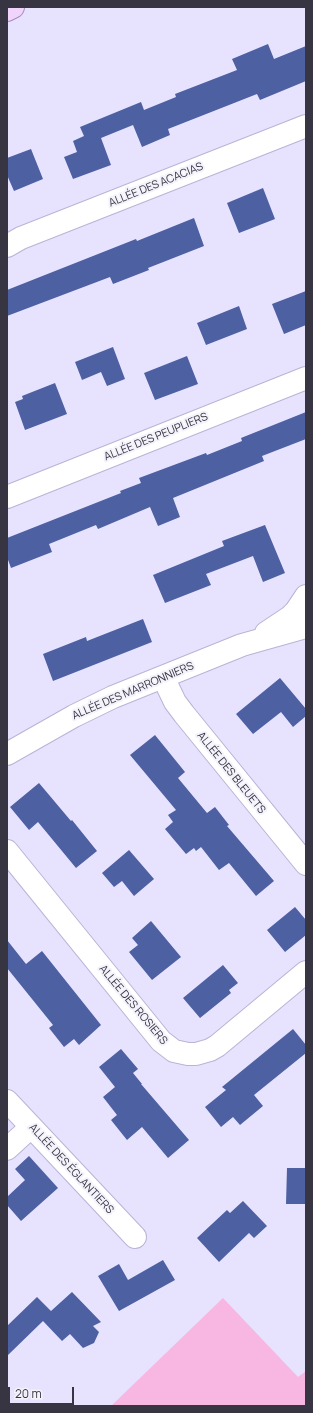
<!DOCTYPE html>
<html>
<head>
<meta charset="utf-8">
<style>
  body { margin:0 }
  #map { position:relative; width:313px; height:1413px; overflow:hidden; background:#e7e2fe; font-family:Manrope,sans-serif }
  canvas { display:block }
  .frame { position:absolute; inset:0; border:8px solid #373542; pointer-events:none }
  .scale { position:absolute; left:8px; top:1387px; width:66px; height:18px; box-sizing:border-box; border:2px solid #373542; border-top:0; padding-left:5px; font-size:12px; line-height:14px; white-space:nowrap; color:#373542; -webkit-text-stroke:3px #f4f2fa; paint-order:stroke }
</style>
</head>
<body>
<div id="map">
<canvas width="313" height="1413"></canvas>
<div class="frame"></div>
<div class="scale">20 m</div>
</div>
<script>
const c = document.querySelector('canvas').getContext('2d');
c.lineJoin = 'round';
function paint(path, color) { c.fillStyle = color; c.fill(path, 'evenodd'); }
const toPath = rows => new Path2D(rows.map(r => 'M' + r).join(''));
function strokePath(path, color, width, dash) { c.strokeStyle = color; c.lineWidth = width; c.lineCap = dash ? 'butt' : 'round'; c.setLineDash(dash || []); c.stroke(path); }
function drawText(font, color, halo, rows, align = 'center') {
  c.font = font + ' Manrope,sans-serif'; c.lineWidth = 4; c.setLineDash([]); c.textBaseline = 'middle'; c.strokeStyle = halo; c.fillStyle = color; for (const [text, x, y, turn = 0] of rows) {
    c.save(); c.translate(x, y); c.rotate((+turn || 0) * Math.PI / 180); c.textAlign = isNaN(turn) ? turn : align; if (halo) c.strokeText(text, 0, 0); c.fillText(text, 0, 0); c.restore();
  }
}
paint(toPath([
  [223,1298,298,1377,306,1371,306,1406,111,1406]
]), '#f7b7e2');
paint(toPath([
  [268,44,274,59,306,46,306,81,260,100,257,94,168,129,170,135,142,147,133,125,101,138,111,165,73,179,64,157,77,152,73,141,84,136,80,127,141,102,144,110,176,97,175,94,237,70,232,59],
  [31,149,43,179,14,191,7,175,7,158],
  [263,188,275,219,239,233,227,203],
  [194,218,204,246,148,268,149,270,113,284,110,277,7,316,7,290,136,239,137,241],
  [306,291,306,325,284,334,272,304],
  [239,306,247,329,206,345,197,323],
  [113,347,125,379,107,386,101,372,82,380,75,362],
  [187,356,198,384,155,400,144,373],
  [55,383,67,414,25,430,15,402,23,399,22,396],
  [306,412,306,439,262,456,264,461,173,498,180,517,158,526,150,507,98,529,96,525,49,544,52,552,11,568,7,557,7,538,121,493,120,491,141,483,139,478,147,475,206,453,207,455,242,441,241,438],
  [265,525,285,573,263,582,253,556,206,574,211,585,165,603,153,575,224,546,222,541],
  [143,619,152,642,53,681,43,654,86,637,87,641],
  [280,678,306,709,306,716,293,727,281,712,253,734,236,714],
  [155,735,185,772,178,778,207,813,215,807,229,825,227,826,274,881,256,896,229,863,219,870,201,847,196,851,194,848,186,854,165,829,173,822,168,815,176,810,130,755],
  [39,783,71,821,72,820,97,851,76,868,38,822,29,830,10,807],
  [129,850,154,879,134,896,122,881,114,887,102,873],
  [295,907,306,920,306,935,285,952,267,930],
  [151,921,181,957,152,980,129,952,138,945,132,938],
  [7,940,26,964,42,951,101,1025,79,1045,74,1039,64,1047,49,1028,53,1025,7,968],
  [223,965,238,983,229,990,231,993,200,1018,183,998],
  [293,1029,306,1045,306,1053,254,1095,263,1106,240,1125,233,1117,221,1127,205,1107,226,1090,222,1087],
  [121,1049,138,1069,133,1073,142,1084,141,1084,189,1140,168,1158,142,1127,127,1140,111,1120,117,1115,103,1097,115,1087,99,1067],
  [29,1156,58,1188,21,1221,7,1205,7,1197,25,1180,15,1169],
  [287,1168,306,1168,306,1204,286,1204],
  [243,1201,267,1226,254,1238,249,1233,219,1262,197,1238,227,1210,230,1213],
  [163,1260,175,1280,119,1311,98,1276,119,1264,128,1280],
  [72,1292,101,1322,93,1326,99,1332,94,1343,83,1348,70,1334,62,1341,43,1321,7,1356,7,1326,37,1297,51,1311]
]), '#4c60a2');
const minor = toPath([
  [7,246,21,238,306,126],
  [7,497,306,378],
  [266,633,290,617,296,611,306,596],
  [163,677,175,702,184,714,306,864],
  [7,754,74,716,113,697,242,645,306,627],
  [7,851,161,1041,174,1051,188,1054,196,1054,210,1050,217,1046,306,972],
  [7,1101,135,1237],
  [7,1149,31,1127]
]);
const primary = toPath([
  [7,10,13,7]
]);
strokePath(minor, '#b9b4d6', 24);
strokePath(primary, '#a98aba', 24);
strokePath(minor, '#fff', 22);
strokePath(primary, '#f1d4fc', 22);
drawText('11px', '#373542', '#f4f2fa', [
  ["ALLÉE DES ACACIAS",156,185,-22],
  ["ALLÉE DES PEUPLIERS",156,437,-22],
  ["ALLÉE DES MARRONNIERS",133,691,-23],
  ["ALLÉE DES BLEUETS",231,773,51],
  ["ALLÉE DES ROSIERS",133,1005,50],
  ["ALLÉE DES ÉGLANTIERS",71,1169,47]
]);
</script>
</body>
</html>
